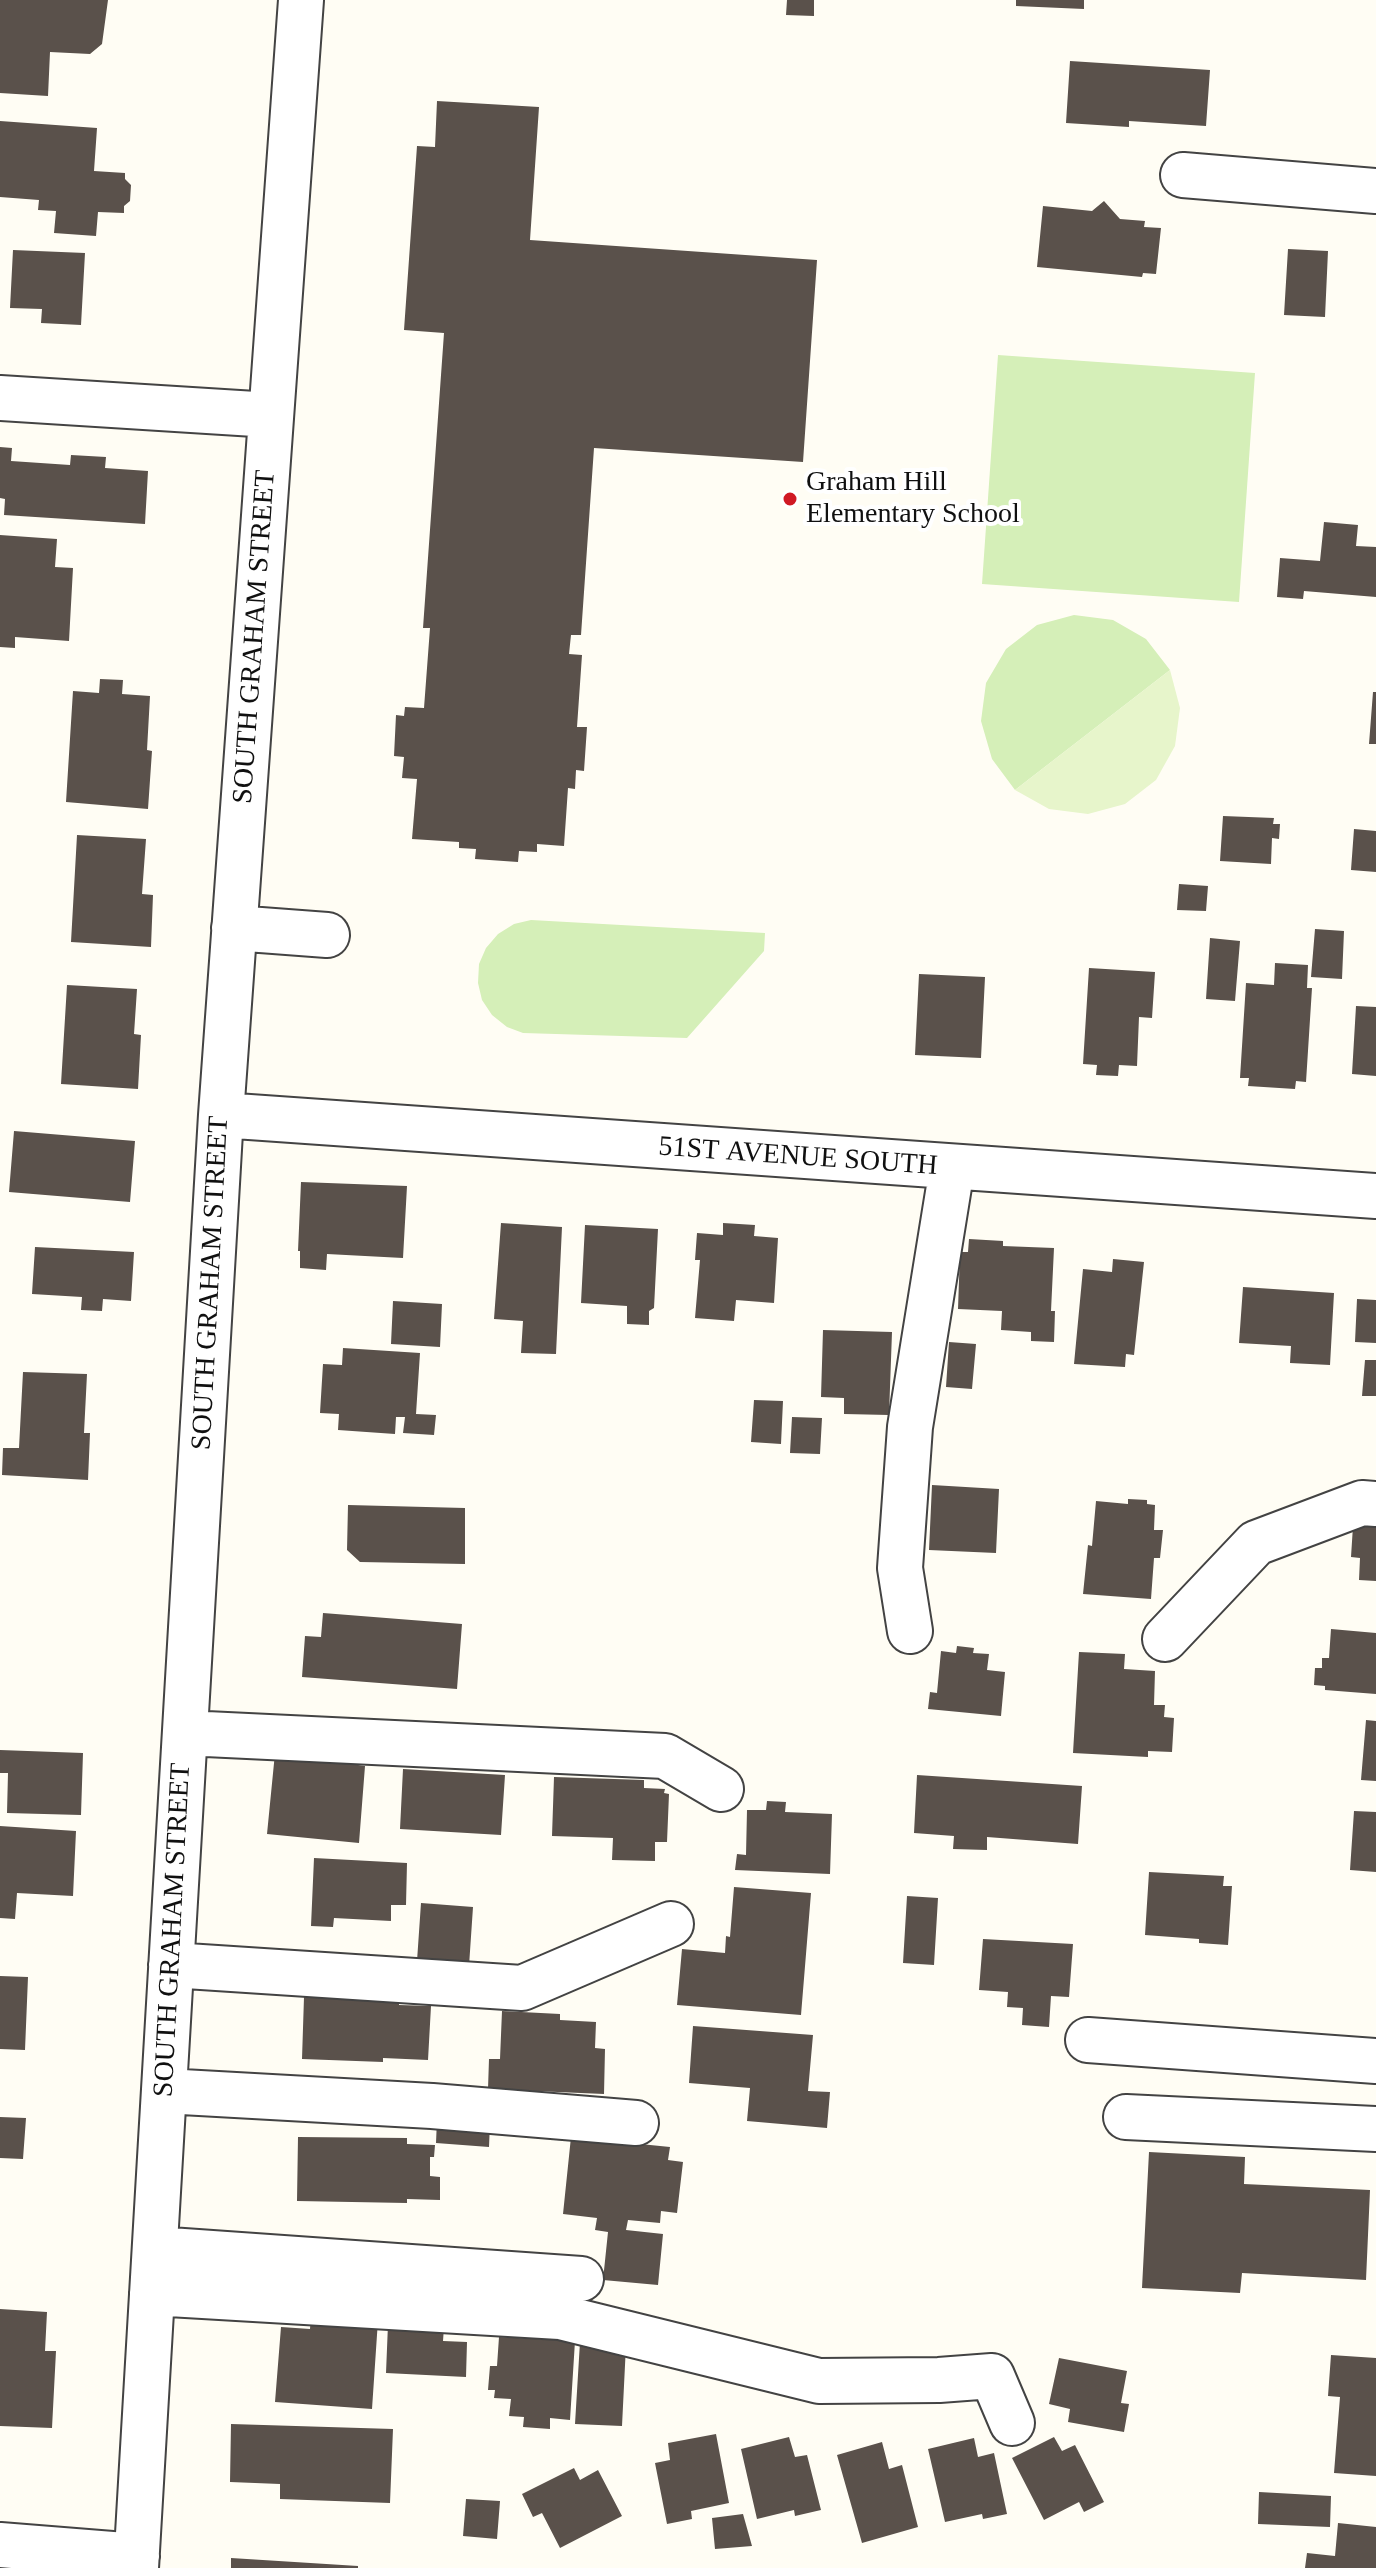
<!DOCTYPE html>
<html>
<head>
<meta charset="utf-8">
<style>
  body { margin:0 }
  canvas { display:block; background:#fffdf4 }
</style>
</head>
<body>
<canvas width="1376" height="2568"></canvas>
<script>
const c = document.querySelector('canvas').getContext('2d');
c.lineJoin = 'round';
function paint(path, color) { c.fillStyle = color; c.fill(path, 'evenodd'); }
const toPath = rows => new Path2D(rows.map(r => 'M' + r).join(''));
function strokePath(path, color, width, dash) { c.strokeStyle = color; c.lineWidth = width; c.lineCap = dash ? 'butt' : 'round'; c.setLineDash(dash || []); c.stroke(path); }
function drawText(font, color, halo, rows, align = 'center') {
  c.font = font + ' "Times New Roman",serif'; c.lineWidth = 8; c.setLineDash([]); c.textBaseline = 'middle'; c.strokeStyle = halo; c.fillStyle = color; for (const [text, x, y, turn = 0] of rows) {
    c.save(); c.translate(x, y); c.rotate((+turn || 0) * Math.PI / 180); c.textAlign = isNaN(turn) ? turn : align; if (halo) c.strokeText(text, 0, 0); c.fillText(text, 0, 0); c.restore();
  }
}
paint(toPath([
  [998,355,1255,373,1239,602,982,584],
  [1074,615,1113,620,1146,639,1170,670,1015,790,992,759,981,721,986,683,1006,649,1037,625],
  [531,920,765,933,764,951,687,1038,523,1033,507,1027,492,1015,482,1000,478,983,479,964,486,948,498,934,514,924]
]), '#d5efb8');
paint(toPath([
  [1170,670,1180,708,1175,746,1156,780,1125,804,1088,814,1049,809,1015,790]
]), '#e7f5cb');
paint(toPath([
  [0,0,108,0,102,44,90,54,50,52,48,96,0,93],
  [787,0,814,0,814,16,786,15],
  [1016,0,1084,0,1084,9,1016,6],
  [1070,61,1210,70,1206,126,1129,121,1129,127,1066,123],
  [437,101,539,107,530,240,817,260,803,462,594,448,581,635,571,635,569,654,582,655,577,727,587,727,584,771,576,770,575,789,568,788,564,846,537,844,537,852,519,851,518,862,475,859,476,849,459,848,459,842,412,839,417,779,402,778,404,757,394,756,396,715,404,716,405,707,424,708,430,628,423,628,444,333,404,330,417,146,435,147],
  [0,121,97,128,94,171,125,173,125,179,131,185,130,201,124,206,124,213,98,212,96,236,54,233,56,211,38,210,39,200,0,197],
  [1104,201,1120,219,1145,221,1144,227,1161,228,1156,274,1143,273,1142,277,1037,267,1043,206,1092,211],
  [1288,249,1328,251,1325,317,1284,315],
  [13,250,85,253,81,325,41,323,42,309,10,308],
  [0,447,12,448,11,461,70,465,71,455,106,457,105,468,148,471,145,524,4,515,5,499,0,498],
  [1324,522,1358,525,1356,546,1376,547,1376,597,1304,591,1303,599,1277,597,1280,558,1320,561],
  [0,535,57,539,55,567,73,568,69,641,15,637,15,648,0,647],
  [100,679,123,680,122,694,150,696,147,750,152,751,148,809,66,802,73,691,99,693],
  [1373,692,1376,692,1376,744,1369,744],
  [1223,816,1274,818,1273,824,1280,824,1279,839,1272,838,1271,864,1220,861],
  [1354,829,1376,831,1376,872,1351,870],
  [77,835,146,839,142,894,153,895,151,947,71,942],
  [1179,884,1208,886,1206,911,1177,910],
  [1315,929,1344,931,1342,979,1311,977],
  [1210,938,1240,941,1235,1001,1206,999],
  [1275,963,1308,965,1307,988,1312,988,1306,1082,1296,1081,1295,1089,1248,1086,1249,1078,1240,1078,1246,983,1274,985],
  [1089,968,1155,972,1152,1018,1139,1017,1137,1066,1119,1065,1118,1076,1096,1075,1097,1065,1083,1064],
  [919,974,985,977,981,1058,915,1055],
  [67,985,137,989,134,1034,141,1035,138,1089,61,1084],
  [1356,1006,1376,1007,1376,1076,1352,1074],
  [14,1131,135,1141,130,1202,9,1192],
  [301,1182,407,1186,403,1258,327,1254,326,1270,300,1268,300,1251,298,1251],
  [501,1223,562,1227,556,1354,521,1353,523,1321,494,1319],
  [723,1223,755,1225,754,1236,778,1238,774,1303,736,1300,734,1321,695,1318,700,1260,695,1260,697,1233,723,1235],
  [585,1225,658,1229,654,1308,649,1311,649,1325,627,1324,627,1306,581,1303],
  [969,1239,1003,1241,1003,1246,1054,1248,1051,1311,1055,1311,1054,1342,1031,1341,1031,1332,1001,1330,1002,1311,958,1309,960,1252,968,1252],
  [35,1247,134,1252,131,1301,103,1299,102,1311,81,1310,82,1297,32,1294],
  [1113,1259,1144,1262,1134,1355,1126,1354,1125,1367,1074,1364,1083,1269,1112,1272],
  [1243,1287,1334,1293,1330,1365,1290,1363,1291,1346,1239,1343],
  [1357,1299,1376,1300,1376,1343,1355,1342],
  [393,1301,442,1304,440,1347,391,1344],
  [823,1330,892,1332,889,1415,844,1414,844,1398,821,1397],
  [949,1342,976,1344,972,1389,946,1387],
  [343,1348,420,1353,416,1414,436,1415,434,1435,403,1433,405,1417,396,1417,395,1434,338,1430,339,1414,320,1413,323,1364,342,1365],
  [1365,1360,1376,1360,1376,1396,1362,1396],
  [23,1372,87,1374,84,1433,90,1433,88,1480,2,1475,3,1448,19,1448],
  [754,1400,783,1401,781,1444,751,1442],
  [792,1417,822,1418,820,1454,790,1453],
  [932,1485,999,1489,996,1553,929,1550],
  [1128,1499,1147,1500,1147,1504,1155,1505,1154,1530,1163,1530,1160,1558,1154,1558,1151,1599,1083,1594,1088,1545,1092,1546,1096,1501,1128,1504],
  [348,1505,465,1508,465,1564,360,1562,347,1550],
  [1362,1520,1376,1521,1376,1581,1359,1580,1360,1558,1351,1557,1353,1526,1362,1527],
  [323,1613,462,1624,457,1689,302,1677,305,1636,321,1637],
  [1331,1629,1376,1633,1376,1694,1325,1690,1325,1686,1314,1685,1315,1668,1322,1668,1322,1658,1329,1658],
  [957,1646,974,1648,973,1653,989,1654,987,1670,1005,1672,1001,1716,928,1709,930,1692,937,1693,941,1651,956,1653],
  [1079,1652,1125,1654,1124,1669,1155,1671,1154,1705,1165,1705,1164,1717,1174,1718,1172,1752,1148,1751,1148,1757,1073,1753],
  [1366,1720,1376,1721,1376,1781,1361,1780],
  [0,1750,83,1753,81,1815,7,1813,8,1773,0,1773],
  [275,1753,365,1766,359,1843,267,1834],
  [403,1769,505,1775,501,1835,400,1829],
  [917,1775,1082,1786,1078,1844,987,1837,987,1850,953,1849,954,1836,914,1833],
  [554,1777,644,1780,644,1788,665,1789,664,1793,669,1794,667,1842,655,1842,655,1861,612,1860,613,1838,552,1836],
  [767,1801,786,1802,785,1812,832,1814,830,1874,735,1870,737,1854,746,1855,747,1810,766,1810],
  [1354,1811,1376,1812,1376,1872,1350,1870],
  [0,1826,76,1831,73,1896,17,1893,15,1919,0,1918],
  [314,1858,407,1863,406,1905,391,1905,391,1921,334,1918,333,1927,311,1926],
  [1149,1872,1224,1876,1223,1886,1232,1886,1228,1945,1199,1943,1199,1939,1145,1935],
  [734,1887,811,1893,801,2015,677,2005,682,1949,725,1953,726,1936,730,1937],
  [907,1896,938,1898,934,1965,903,1963],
  [421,1903,473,1907,469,1966,417,1961],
  [983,1939,1073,1944,1069,1997,1051,1996,1049,2027,1022,2025,1023,2008,1007,2007,1008,1992,979,1990],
  [0,1976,28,1977,25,2050,0,2049],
  [304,1997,399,2000,399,2005,431,2006,428,2060,383,2058,383,2062,302,2059],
  [502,2011,560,2014,560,2020,596,2022,595,2048,605,2049,604,2094,488,2089,489,2059,500,2059],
  [693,2026,813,2035,808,2091,830,2092,827,2128,747,2121,750,2088,689,2083],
  [0,2117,26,2118,23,2159,0,2158],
  [437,2119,490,2123,489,2147,436,2143],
  [298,2137,407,2138,407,2144,435,2145,434,2157,430,2157,430,2176,440,2177,440,2200,407,2199,407,2203,297,2201],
  [571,2137,670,2147,668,2160,683,2162,677,2213,661,2211,660,2223,628,2220,626,2230,663,2234,658,2285,603,2280,608,2232,595,2230,597,2218,563,2214],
  [1149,2152,1245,2157,1244,2184,1370,2190,1366,2280,1242,2273,1240,2293,1142,2288],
  [0,2309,47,2312,45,2351,56,2351,52,2428,0,2426],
  [311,2315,378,2320,372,2409,275,2402,281,2327,310,2329],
  [388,2324,444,2327,443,2341,467,2342,466,2377,386,2373],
  [499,2337,575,2341,570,2420,550,2418,550,2429,523,2427,524,2417,509,2416,511,2399,494,2398,495,2390,488,2390,490,2366,497,2366],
  [580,2342,626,2345,622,2426,575,2424],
  [1331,2355,1376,2358,1376,2476,1334,2473,1340,2397,1328,2396],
  [1059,2358,1127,2371,1121,2403,1129,2404,1124,2432,1068,2422,1070,2409,1049,2404],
  [231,2424,393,2429,390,2503,280,2499,280,2484,230,2482],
  [716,2434,729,2503,691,2511,692,2519,667,2524,655,2463,670,2460,668,2443],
  [789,2437,795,2457,807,2455,821,2510,795,2516,794,2510,757,2519,741,2449],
  [1054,2437,1062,2451,1075,2445,1104,2502,1084,2512,1079,2502,1044,2520,1012,2458],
  [974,2438,978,2457,994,2453,1007,2514,983,2519,982,2514,945,2522,928,2449],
  [882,2442,889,2469,902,2465,918,2527,862,2543,837,2455],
  [574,2468,580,2480,598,2470,622,2516,560,2548,542,2513,533,2517,522,2494],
  [1259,2492,1331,2496,1330,2527,1258,2524],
  [466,2499,500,2501,497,2539,463,2536],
  [743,2514,752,2546,715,2549,712,2518],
  [1338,2523,1376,2527,1376,2568,1305,2568,1307,2553,1335,2556],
  [231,2558,358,2566,358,2568,231,2568]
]), '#5a514b');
const minor = toPath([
  [1183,175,1376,191],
  [0,398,271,415],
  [234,928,327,935],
  [221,1115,1376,1196],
  [910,1631,900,1568,910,1427,952,1168],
  [1165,1639,1256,1543,1362,1503,1376,1504],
  [185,1733,665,1756,721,1789],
  [171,1965,522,1988,671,1924],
  [1088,2040,1376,2061],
  [164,2091,432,2106,636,2123],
  [1126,2117,1376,2129],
  [155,2249,581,2279],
  [152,2293,560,2317,819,2381,939,2380,992,2376,1012,2423],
  [0,2545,137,2556],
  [136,2568,221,1115,301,0]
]);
strokePath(minor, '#434343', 48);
strokePath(minor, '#fff', 44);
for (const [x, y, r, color] of [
  [790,499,8,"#d01924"]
]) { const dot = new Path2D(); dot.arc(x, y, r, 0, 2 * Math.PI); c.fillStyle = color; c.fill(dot); strokePath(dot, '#fff', 3); }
drawText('28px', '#101010', '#fff', [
  ["Graham Hill",806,483],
  ["Elementary School",806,515]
], 'left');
drawText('28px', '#101010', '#fff', [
  ["SOUTH GRAHAM STREET",255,637,-86],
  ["51ST AVENUE SOUTH",798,1157,4],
  ["SOUTH GRAHAM STREET",211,1283,-87],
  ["SOUTH GRAHAM STREET",173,1930,-87]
]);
</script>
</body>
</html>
